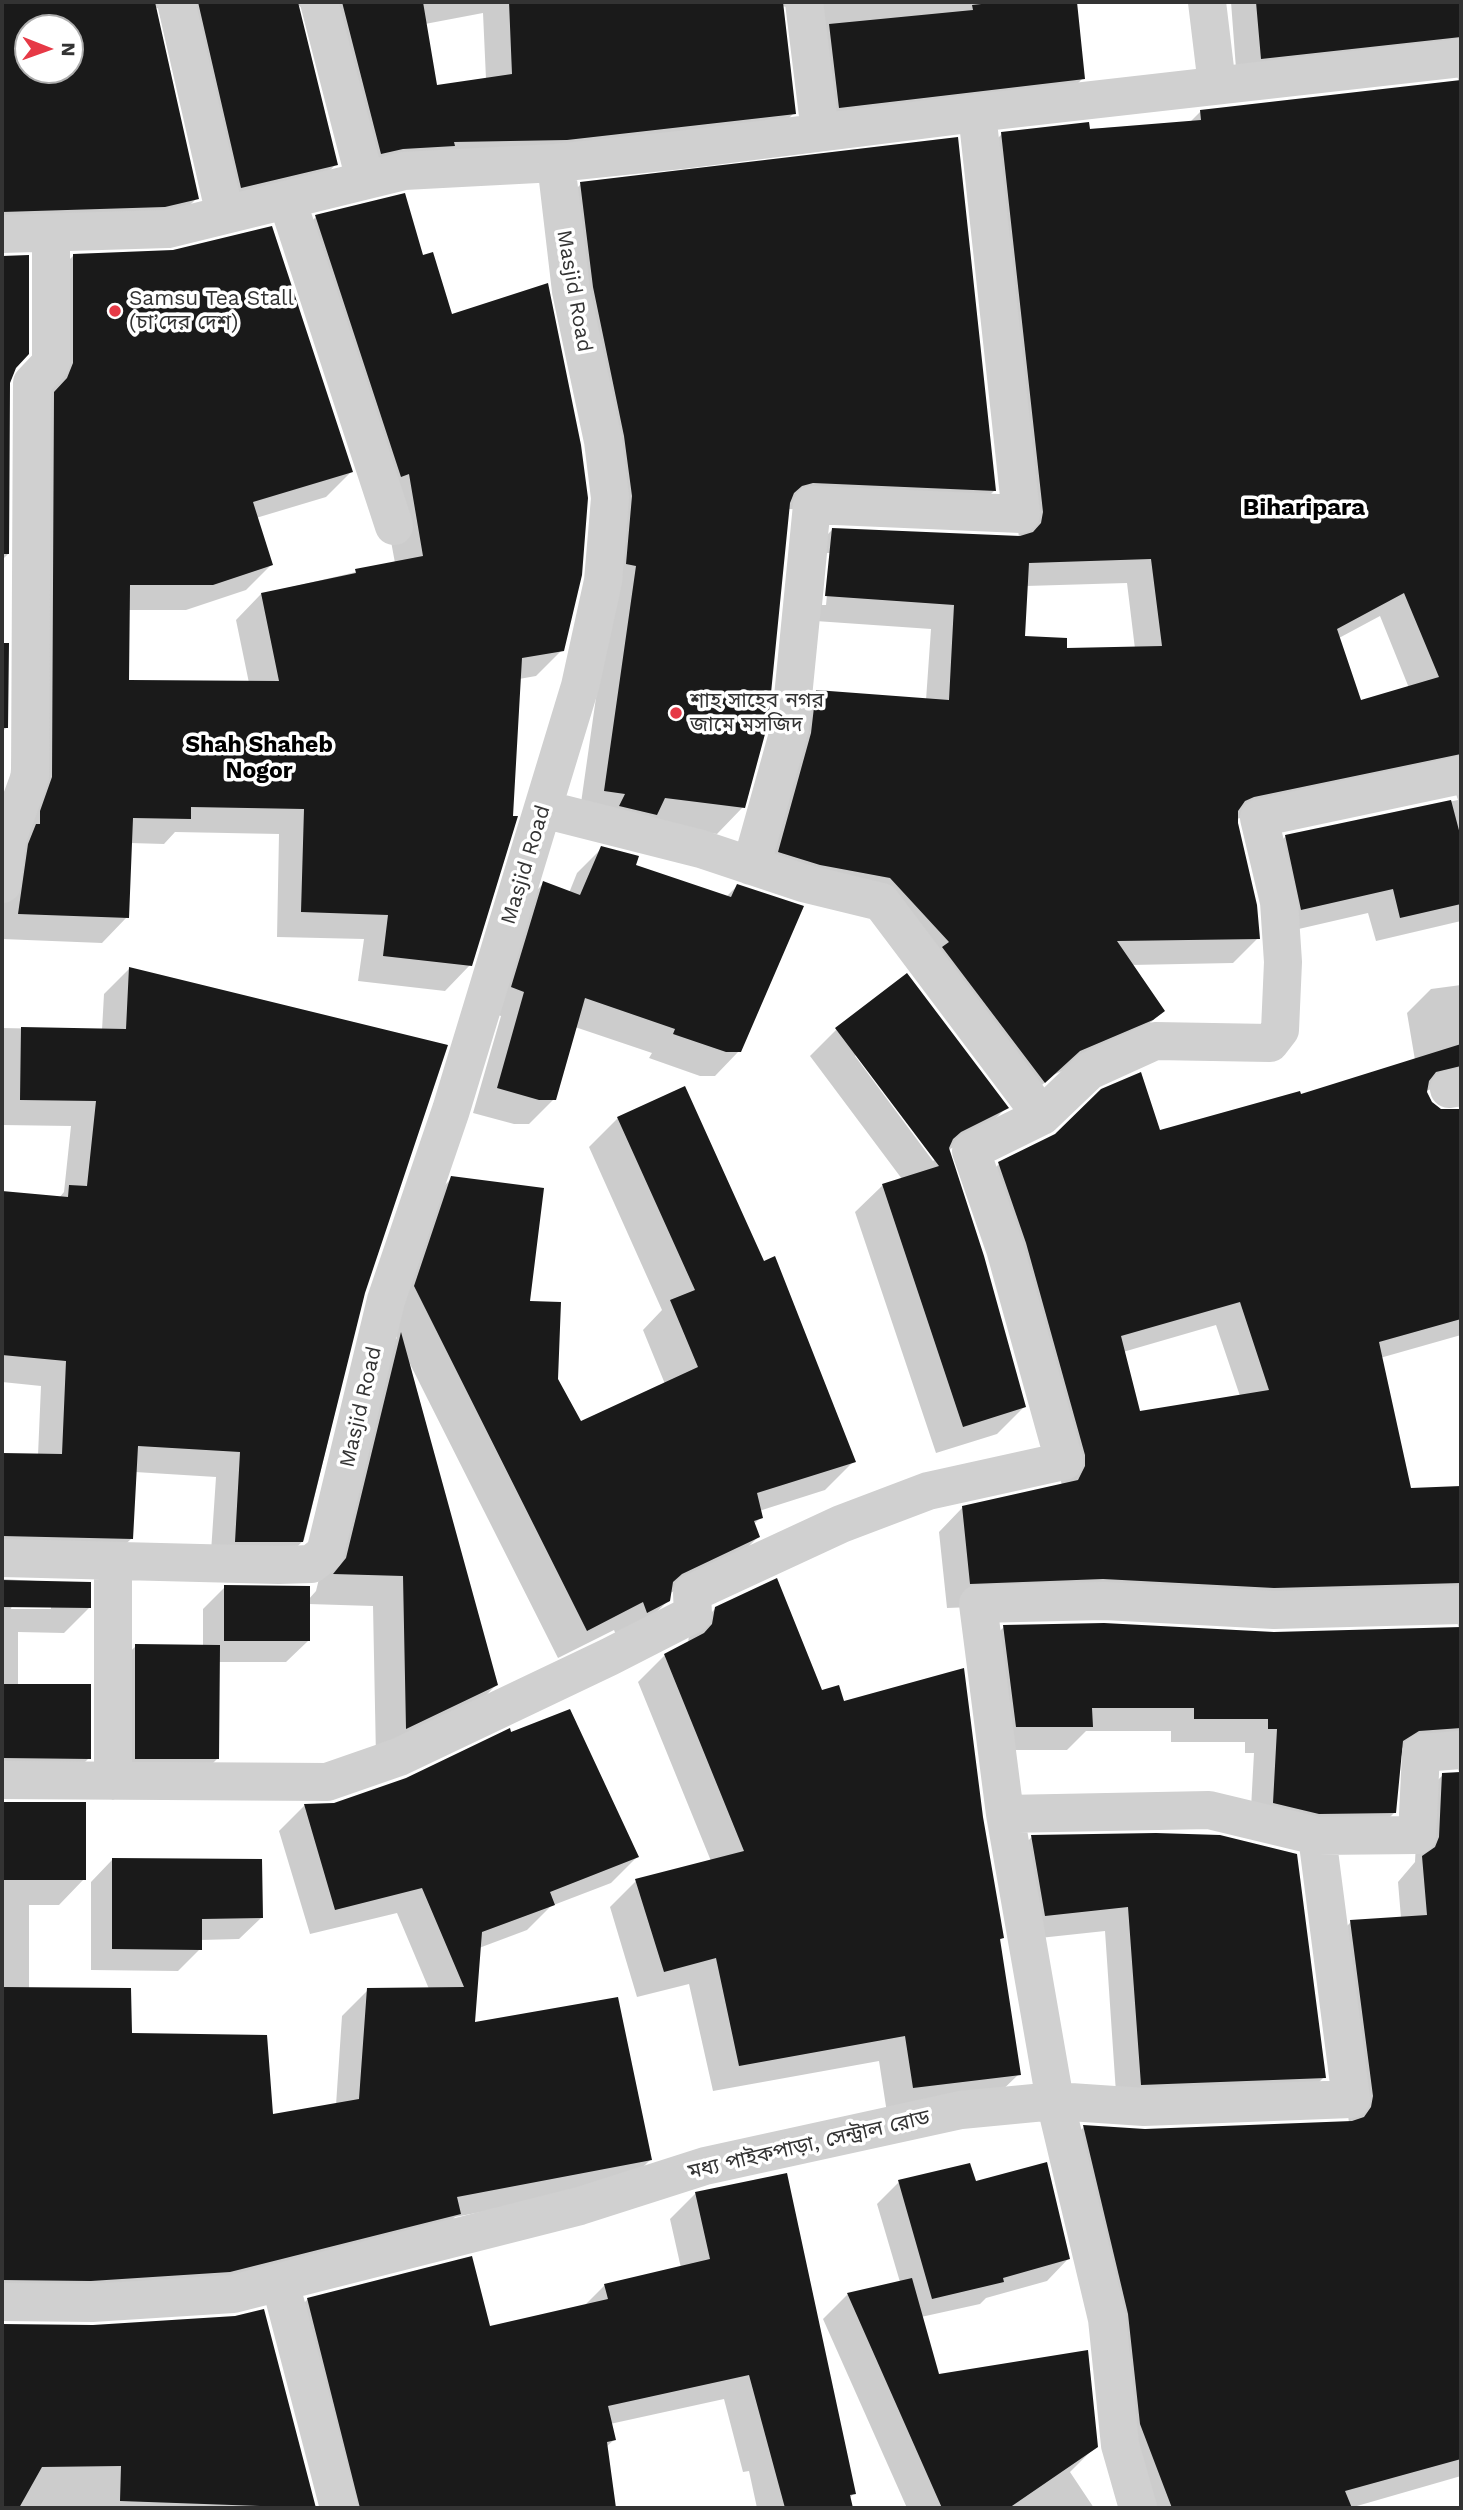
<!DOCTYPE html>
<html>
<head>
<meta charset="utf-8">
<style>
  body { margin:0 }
  #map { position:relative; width:1463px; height:2510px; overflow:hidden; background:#fff; font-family:"Work Sans",sans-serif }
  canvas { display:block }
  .frame { position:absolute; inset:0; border:4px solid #333; pointer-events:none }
  .north { position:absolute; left:14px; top:14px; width:70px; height:70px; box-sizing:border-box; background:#fff; border:2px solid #adadad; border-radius:50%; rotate:91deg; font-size:19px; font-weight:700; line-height:28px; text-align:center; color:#333 }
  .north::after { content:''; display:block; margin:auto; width:24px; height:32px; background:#e63946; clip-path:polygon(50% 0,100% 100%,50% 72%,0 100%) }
</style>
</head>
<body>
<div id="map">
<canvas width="1463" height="2510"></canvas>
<div class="frame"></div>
<div class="north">N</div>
</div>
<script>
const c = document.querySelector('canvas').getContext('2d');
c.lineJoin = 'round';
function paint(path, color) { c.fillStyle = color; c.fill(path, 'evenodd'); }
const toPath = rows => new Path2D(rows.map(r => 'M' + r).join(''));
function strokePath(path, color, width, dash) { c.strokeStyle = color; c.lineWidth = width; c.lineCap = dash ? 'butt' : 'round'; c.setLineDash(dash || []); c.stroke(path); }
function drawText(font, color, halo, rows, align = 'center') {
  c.font = font + ' "Work Sans","Noto Sans Bengali",sans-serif'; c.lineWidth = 7; c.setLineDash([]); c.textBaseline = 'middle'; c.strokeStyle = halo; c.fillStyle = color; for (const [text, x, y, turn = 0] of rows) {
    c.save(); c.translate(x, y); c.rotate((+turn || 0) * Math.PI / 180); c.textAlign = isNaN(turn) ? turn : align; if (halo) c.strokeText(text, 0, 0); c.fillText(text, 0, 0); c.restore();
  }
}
paint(toPath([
  [2,2,1107,2,1076,4,1083,78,1058,104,814,133,787,7,781,6,794,113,768,139,376,174,309,11,295,4,336,164,311,190,216,213,167,13,153,6,197,198,171,224,2,236],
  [483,13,486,79,436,87,425,24],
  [28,28,70,28,70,70,28,70],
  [1231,2,1461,2,1461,921,1376,941,1368,913,1277,934,1262,861,1286,836,1458,800,1453,785,1431,777,1236,819,1258,938,1233,963,1131,965,1163,1011,1127,1044,1053,1075,1019,1106,866,902,754,876,792,716,816,691,926,700,931,629,801,620,808,554,832,530,1019,538,977,159,1002,134,1189,123,1201,111,1459,82,1455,70,1237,82],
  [827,553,831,553,826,605,822,605],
  [1127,583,1135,649,1065,650,1023,638,1026,586],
  [1380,616,1409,688,1360,702,1339,638],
  [581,184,995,490,969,516,788,509,743,807,717,834,579,817,611,592,606,522,555,210],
  [316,217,422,257,562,650,536,676,519,679,470,965,445,991,358,981,364,939,277,937,279,834,175,832,164,844,130,843,127,917,102,943,2,939,2,887,48,281,74,255,351,472,326,497,256,518,271,565,246,590,186,610,128,610,127,682,249,683,236,620,261,594,395,563,383,498,290,242],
  [27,257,15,367,8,383,8,554,2,560,2,258],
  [2,644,7,644,7,727,2,732],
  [602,848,633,866,726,897,737,886,739,1051,715,1076,700,1076,649,1058,652,1053,575,1027,554,1099,529,1124,514,1124,473,1113,501,1016,488,1012,519,908,544,883,569,893,577,873],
  [129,969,364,1292,304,1540,278,1565,210,1567,216,1477,135,1472,131,1539,105,1564,2,1562,2,1454,38,1455,41,1386,2,1382,2,1193,59,1198,64,1192,71,1126,2,1125,2,1028,102,1030,104,994],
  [1461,985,1461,1335,1380,1358,1410,1490,1461,1488,1461,2476,1350,2508,1137,2508,1060,2151,1084,2127,1145,2131,1349,2123,1327,1946,1351,1922,1401,1918,1398,1882,1415,1862,1418,1799,1443,1775,1459,1772,1456,1762,1434,1752,1397,1756,1394,1813,1370,1837,1250,1827,1254,1753,1245,1753,1245,1742,1171,1742,1171,1731,1086,1731,1067,1750,992,1750,979,1651,1004,1627,1274,1634,1459,1629,1456,1618,1078,1603,947,1608,939,1532,963,1507,1062,1485,975,1188,999,1164,1159,1132,1300,1096,1415,1060,1407,1013,1431,989],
  [1432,1089,1455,1098,1460,1110,1440,1111,1431,1105,1425,1091],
  [1216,1325,1240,1396,1138,1413,1123,1352],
  [837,1029,1006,1108,979,1135,948,1150,1024,1407,997,1434,936,1453,855,1212,883,1185,902,1179,810,1056],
  [857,1054,936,1159,933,1161,855,1056],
  [618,1118,854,1461,825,1490,759,1511,761,1517,753,1525,758,1537,729,1566,670,1593,669,1600,639,1629,618,1640,614,1630,558,1658,409,1362,496,1685,466,1716,376,1758,373,1606,308,1604,308,1641,286,1662,218,1662,217,1759,198,1778,116,1778,116,1665,136,1646,203,1647,203,1609,225,1587,308,1600,316,1591,371,1365,397,1338,386,1316,423,1207,452,1178,528,1303,556,1380,580,1423,665,1384,643,1330,662,1310,589,1147],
  [2,1579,89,1584,89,1608,64,1633,18,1632,18,1686,89,1758,64,1783,2,1783],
  [12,1605,51,1607,51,1609,11,1609],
  [716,1608,821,1692,843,1703,982,1817,1003,1937,999,1941,1019,2074,992,2100,887,2113,879,2061,713,2091,689,1984,637,1997,610,1907,636,1881,711,1861,638,1682,665,1655,688,1643,689,1635],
  [2,1804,84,1804,84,1879,59,1905,29,1905,29,1989,130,2034,271,2116,336,2105,342,2016,368,1990,429,1989,397,1913,310,1934,279,1831,305,1805,637,1857,611,1883,551,1906,527,1930,479,1948,474,2024,651,2159,625,2185,455,2217,434,2239,203,2297,2,2305],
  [1032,1837,1220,1837,1324,2077,1300,2102,1117,2108,1105,1931,1021,1940,1007,1861],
  [112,1860,261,1918,239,1939,200,1940,200,1949,178,1971,91,1970,91,1882],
  [786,2175,854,2493,849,2499,851,2508,757,2508,749,2471,743,2472,724,2399,610,2424,614,2440,606,2447,614,2508,330,2508,282,2325,308,2299,489,2328,583,2307,605,2285,681,2268,670,2219,695,2194],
  [899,2182,974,2184,1068,2259,1047,2281,986,2298,980,2304,921,2317,938,2376,1096,2446,1070,2472,1094,2508,907,2508,823,2319,847,2295,900,2282,877,2204],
  [263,2311,315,2508,2,2508,2,2326,93,2327,235,2318]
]), '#0003');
paint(toPath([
  [2,2,155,2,199,199,165,207,2,212],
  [28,28,70,28,70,70,28,70],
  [198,2,298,2,338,165,241,188],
  [342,2,423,2,437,85,512,74,509,2,783,2,796,114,567,140,454,142,455,146,403,149,381,154],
  [1000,2,1077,2,1085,79,839,108,829,24,973,10,972,5],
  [1256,2,1461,2,1461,37,1261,59],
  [1461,80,1461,754,1254,797,1245,801,1238,811,1238,823,1257,905,1260,939,1117,941,1165,1011,1153,1020,1080,1051,1045,1083,942,947,949,942,890,878,820,865,778,852,811,733,816,690,949,700,954,605,825,596,832,528,1020,536,1033,532,1041,523,1043,512,1001,132,1089,122,1090,129,1201,120,1200,110],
  [1151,559,1162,646,1067,648,1067,638,1025,636,1029,563],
  [1404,593,1439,677,1361,700,1337,629],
  [958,137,996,491,813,483,802,486,794,493,790,503,768,723,745,808,665,798,657,815,619,806,625,794,604,791,636,566,626,564,632,496,624,436,593,287,580,182],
  [405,193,423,255,433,252,452,314,548,283,581,445,588,498,582,575,564,651,522,658,513,816,518,816,472,966,383,956,388,915,301,912,304,809,191,807,191,819,133,818,129,918,18,914,28,844,36,824,40,824,40,811,52,777,54,392,67,378,73,363,73,254,173,250,272,226,353,472,253,502,273,565,213,585,130,585,129,680,279,681,261,593,356,573,355,569,423,556,409,474,401,477,315,215],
  [29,255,29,354,16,368,10,383,9,554,2,554,2,256],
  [2,643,9,643,8,728,2,728],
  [1451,800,1461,838,1461,904,1400,918,1393,889,1301,910,1285,835],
  [601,846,639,856,636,865,731,897,737,884,804,906,741,1052,726,1052,673,1034,675,1029,585,998,556,1100,539,1100,497,1088,524,992,511,987,543,881,580,895],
  [129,967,448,1045,365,1293,303,1542,235,1542,240,1452,138,1446,133,1539,2,1536,2,1453,62,1454,66,1361,2,1355,2,1191,68,1197,69,1185,87,1186,96,1101,20,1100,21,1027,126,1029],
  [907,973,1009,1108,961,1132,953,1139,949,1148,984,1256,1026,1407,963,1427,882,1184,939,1166,835,1028],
  [1461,1044,1461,1066,1436,1072,1429,1081,1427,1092,1432,1102,1441,1109,1461,1109,1461,1319,1379,1342,1411,1488,1461,1486,1461,1583,1274,1588,1103,1579,970,1584,962,1506,1078,1480,1085,1466,1085,1455,1026,1243,998,1162,1055,1134,1101,1089,1141,1072,1160,1130,1300,1091,1301,1094],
  [1240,1302,1269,1390,1140,1411,1121,1336],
  [685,1086,764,1261,775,1256,856,1462,757,1493,763,1518,754,1521,760,1537,682,1574,673,1582,670,1601,647,1613,643,1602,587,1631,414,1286,451,1176,544,1188,530,1301,561,1302,558,1379,581,1421,698,1367,670,1300,695,1290,617,1117],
  [401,1332,498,1685,406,1729,403,1576,333,1574,346,1558],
  [777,1578,822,1690,839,1685,844,1701,964,1668,983,1817,1004,1938,1000,1939,1021,2075,913,2088,905,2036,739,2066,716,1958,664,1972,635,1879,744,1851,664,1654,704,1633,712,1624,715,1607],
  [2,1580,91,1582,91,1608,2,1607],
  [224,1585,310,1586,310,1641,224,1641],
  [1104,1623,1274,1632,1461,1627,1461,1728,1419,1731,1403,1741,1396,1813,1319,1814,1273,1803,1277,1729,1268,1729,1268,1719,1194,1719,1194,1708,1092,1708,1093,1727,1016,1727,1003,1625],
  [135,1644,220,1645,219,1759,135,1759],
  [2,1684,91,1684,91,1759,2,1758],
  [570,1709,639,1857,550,1892,555,1905,482,1932,475,2022,618,1997,652,2160,457,2197,461,2214,230,2272,91,2281,2,2280,2,1987,131,1988,132,2033,267,2035,273,2114,359,2099,367,1988,464,1987,422,1888,335,1910,304,1804,334,1803,406,1778,510,1728,511,1732],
  [1461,1772,1461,2459,1345,2491,1352,2508,1172,2508,1140,2424,1128,2314,1083,2125,1145,2129,1352,2121,1364,2117,1371,2107,1373,2096,1350,1920,1427,1915,1422,1856,1435,1847,1439,1837,1442,1773],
  [2,1802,86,1802,86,1880,2,1880],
  [1156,1833,1220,1835,1297,1854,1326,2078,1141,2085,1128,1907,1045,1916,1031,1835],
  [112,1858,262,1859,263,1918,202,1919,202,1950,112,1949],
  [1047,2162,1070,2259,1003,2278,1004,2282,932,2299,898,2180,970,2163,976,2181],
  [787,2173,856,2494,850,2495,853,2508,785,2508,749,2375,608,2406,616,2440,607,2442,616,2508,360,2508,307,2298,472,2256,490,2326,608,2299,604,2284,710,2259,695,2192],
  [912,2278,939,2374,1088,2350,1098,2447,1009,2508,942,2508,847,2293],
  [264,2309,316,2508,120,2501,121,2466,42,2467,19,2508,2,2508,4,2359,2,2359,2,2324,93,2325,235,2316]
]), '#1a1a1a');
strokePath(toPath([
  [176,2,225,215],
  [319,2,365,180],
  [804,2,820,132],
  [1207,2,1217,85],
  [287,200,394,526],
  [2,234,168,229,404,171,556,163,681,150,977,113,1461,58],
  [543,809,701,849,803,883,881,902,1042,1116],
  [751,866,790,727,812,505,1021,514,977,113],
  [2,884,7,839,30,776,32,383,51,363,51,233],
  [1449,1089,1461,1087],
  [2,1558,279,1565,311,1564,325,1553,386,1300,451,1110,580,686,603,581,610,498,603,441,571,291,556,163],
  [113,1561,113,1781],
  [2,1780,327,1782,399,1757,609,1657,693,1614,692,1593,841,1524,928,1491,1064,1461,1005,1249,971,1151,1042,1116,1089,1071,1155,1041,1270,1043,1280,1030,1283,962,1279,902,1259,818,1461,775],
  [1005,1814,1209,1810,1317,1836,1417,1835,1421,1753,1461,1750],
  [280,2282,339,2508],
  [2,2302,92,2303,233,2294,580,2206,705,2166,961,2110,1055,2101,1144,2107,1351,2099,1317,1836],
  [1138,2508,1120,2445,1107,2319,1055,2101,1005,1814,978,1604,1104,1601,1274,1610,1461,1605]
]), '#d0d0d0', 38);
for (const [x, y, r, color] of [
  [115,311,7,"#e63946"],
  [676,713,7,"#e63946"]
]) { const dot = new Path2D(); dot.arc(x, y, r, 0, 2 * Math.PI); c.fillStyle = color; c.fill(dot); strokePath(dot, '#fff', 2.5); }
drawText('21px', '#333', '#fff', [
  ["Masjid Road",574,291,80],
  ["Masjid Road",526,865,-73],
  ["Masjid Road",361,1407,-77],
  ["মধ্য পাইকপাড়া, সেন্ট্রাল রোড",809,2145,-13]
]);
drawText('21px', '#333', '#fff', [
  ["Samsu Tea Stall",129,299],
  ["(চা’দের দেশ)",129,323],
  ["শাহ সাহেব নগর",690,701],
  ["জামে মসজিদ",690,725]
], 'left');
drawText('bold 23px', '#000', '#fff', [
  ["Shah Shaheb",259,745],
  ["Nogor",259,771]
]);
drawText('bold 24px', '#000', '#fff', [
  ["Biharipara",1304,508]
]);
</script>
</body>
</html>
